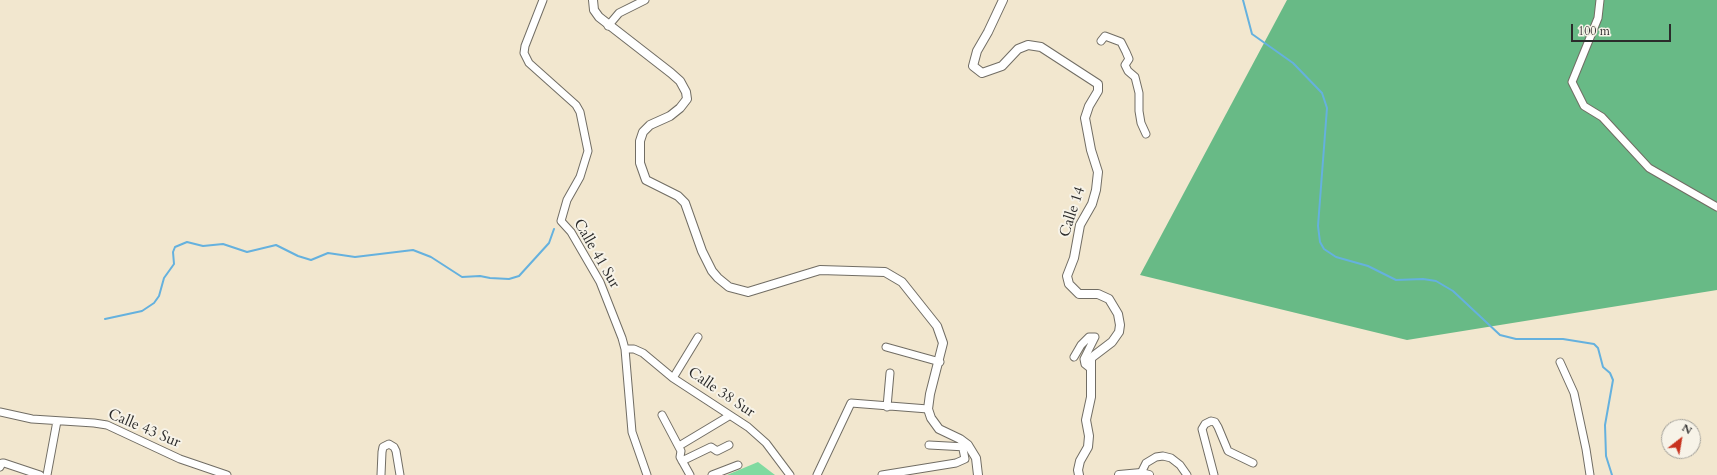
<!DOCTYPE html>
<html>
<head>
<meta charset="utf-8">
<style>
  body { margin:0 }
  #map { position:relative; width:1717px; height:475px; overflow:hidden; background:#f2e7cf; font-family:Cardo,serif }
  canvas { display:block }
  .north { position:absolute; left:1661px; top:419px; width:40px; height:40px; box-sizing:border-box; background:#f7f3e8; border:1px solid #a5a39c; border-radius:50%; rotate:31deg; font-size:11px; font-weight:700; line-height:16px; text-align:center; color:#2b2b2b }
  .north::after { content:''; display:block; margin:auto; width:14px; height:18px; background:#c8321e; clip-path:polygon(50% 0,100% 100%,50% 72%,0 100%) }
  .scale { position:absolute; left:1571px; top:24px; width:100px; height:18px; box-sizing:border-box; border:2px solid #2b2b2b; border-top:0; padding-left:5px; font-size:12px; line-height:14px; white-space:nowrap; color:#2b2b2b; -webkit-text-stroke:3px #f7f3e8; paint-order:stroke }
</style>
</head>
<body>
<div id="map">
<canvas width="1717" height="475"></canvas>
<div class="north">N</div>
<div class="scale">100 m</div>
</div>
<script>
const c = document.querySelector('canvas').getContext('2d');
c.lineJoin = 'round';
function paint(path, color) { c.fillStyle = color; c.fill(path, 'evenodd'); }
const toPath = rows => new Path2D(rows.map(r => 'M' + r).join(''));
function strokePath(path, color, width, dash) { c.strokeStyle = color; c.lineWidth = width; c.lineCap = dash ? 'butt' : 'round'; c.setLineDash(dash || []); c.stroke(path); }
function drawText(font, color, halo, rows, align = 'center') {
  c.font = font + ' Cardo,serif'; c.lineWidth = 4; c.setLineDash([]); c.textBaseline = 'middle'; c.strokeStyle = halo; c.fillStyle = color; for (const [text, x, y, turn = 0] of rows) {
    c.save(); c.translate(x, y); c.rotate((+turn || 0) * Math.PI / 180); c.textAlign = isNaN(turn) ? turn : align; if (halo) c.strokeText(text, 0, 0); c.fillText(text, 0, 0); c.restore();
  }
}
paint(toPath([
  [758,462,775,475,727,475]
]), '#80daa0');
paint(toPath([
  [1287,0,1717,0,1717,290,1407,340,1140,275]
]), '#68ba86');
strokePath(toPath([
  [1243,0,1252,34,1293,63,1322,93,1327,108,1318,226,1320,242,1324,249,1336,257,1368,266,1396,280,1423,279,1436,281,1453,291,1500,335,1516,339,1563,339,1594,344,1598,348,1603,367,1610,373,1613,380,1605,425,1606,456,1612,475],
  [105,319,142,311,154,303,159,296,164,278,174,264,173,252,175,247,187,242,203,246,223,244,247,252,276,245,298,256,311,260,328,253,355,257,413,250,431,257,462,277,480,276,490,278,509,279,519,276,549,243,554,229]
]), '#65b1de', 2);
const minor = toPath([
  [543,0,525,46,524,53,529,63,576,105,580,112,588,151,580,177,567,200,561,221,571,232,600,282,622,338,625,349,632,432,647,475],
  [1600,0,1598,18,1572,82,1584,106,1602,117,1649,168,1717,207],
  [608,26,619,13,645,0],
  [1101,41,1105,36,1121,42,1126,52,1129,59,1125,65,1128,71,1135,77,1139,93,1139,111,1141,123,1146,134],
  [886,347,940,362],
  [625,349,634,349,643,353,673,378,748,427,766,443,790,475],
  [1074,357,1081,345,1089,337,1095,337,1084,359,1085,364,1090,368],
  [1560,362,1574,393,1586,449,1590,475],
  [673,378,698,337],
  [887,407,890,373],
  [0,412,32,419,94,423,107,425,180,459,227,475],
  [662,415,681,451,680,457,690,475],
  [929,445,966,447],
  [679,446,729,416],
  [682,461,711,447,717,451,729,445],
  [0,467,2,463,4,463,40,475],
  [1141,473,1146,463,1156,457,1163,456,1171,458,1180,465,1187,475],
  [47,475,57,421],
  [381,475,382,452,383,447,389,444,394,447,396,451,400,475],
  [712,475,738,465],
  [817,475,851,403,928,409],
  [882,475,956,463,965,459,963,449,968,445],
  [1214,475,1202,429,1205,424,1211,421,1215,422,1218,427,1228,451,1253,463]
]);
const tertiary = toPath([
  [593,0,594,10,599,17,671,73,680,81,686,92,687,99,680,108,670,116,650,125,643,132,640,141,640,163,646,180,678,196,685,203,702,251,712,271,718,278,729,287,748,292,820,270,885,272,902,282,937,326,943,343,930,394,928,409,931,418,939,429,960,439,968,445,976,458,978,475],
  [1003,0,988,32,977,51,973,66,982,73,1002,66,1018,49,1028,45,1041,47,1098,84,1098,91,1089,106,1085,118,1091,150,1098,172,1096,190,1092,204,1080,225,1074,258,1067,276,1069,284,1079,294,1098,294,1109,299,1118,314,1120,325,1119,332,1112,342,1091,358,1091,397,1086,420,1089,436,1088,447,1080,461,1078,470,1079,475],
  [1119,475,1141,473,1149,475]
]);
strokePath(minor, '#716d64', 9);
strokePath(tertiary, '#716d64', 10);
strokePath(minor, '#fff', 7);
strokePath(tertiary, '#fff', 8);
drawText('15px', '#2b2b2b', '#f7f3e8', [
  ["Calle 14",1073,212,-72],
  ["Calle 41 Sur",596,254,60],
  ["Calle 38 Sur",721,393,34],
  ["Calle 43 Sur",144,429,23]
]);
</script>
</body>
</html>
